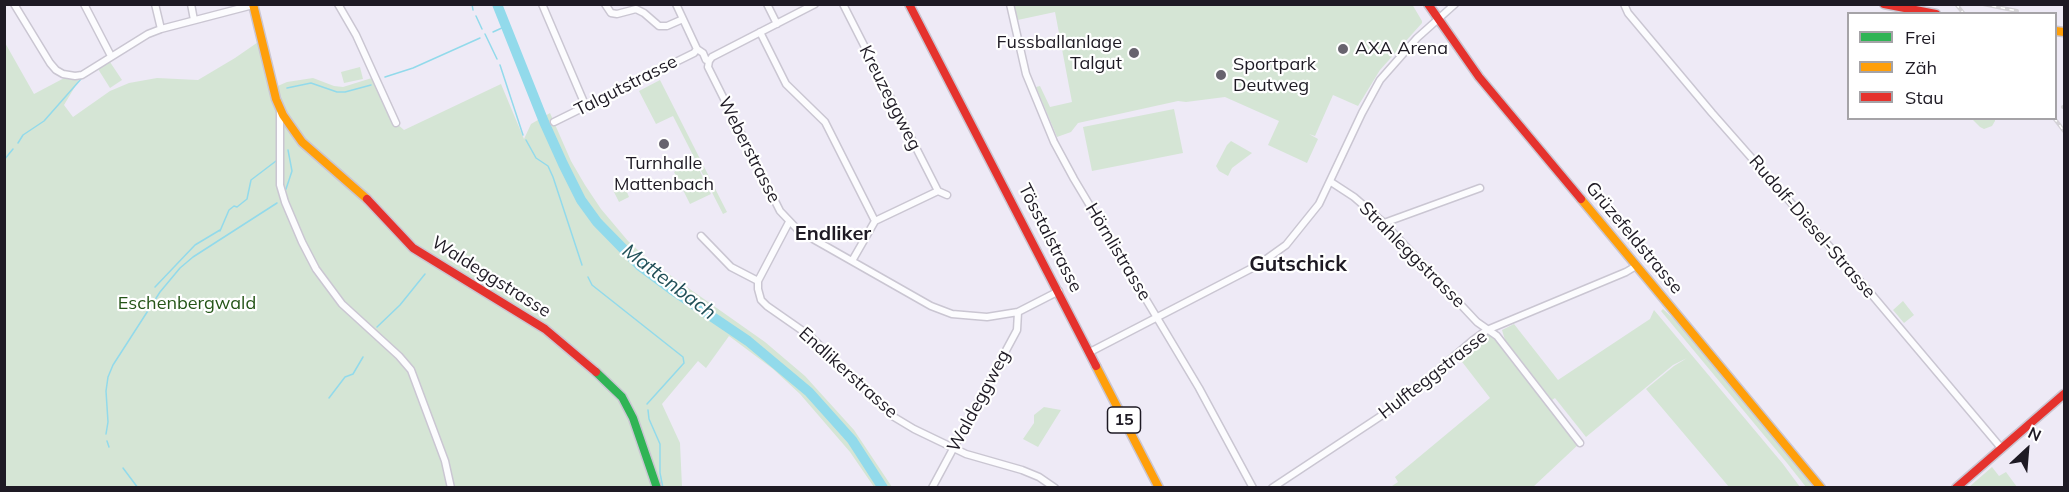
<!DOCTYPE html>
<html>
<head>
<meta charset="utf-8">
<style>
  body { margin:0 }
  #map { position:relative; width:2069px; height:492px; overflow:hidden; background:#eeeaf6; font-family:Mulish,sans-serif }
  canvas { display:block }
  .frame { position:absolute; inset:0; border:6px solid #1e1a24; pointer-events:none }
  .legend { position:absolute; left:1847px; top:12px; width:210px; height:108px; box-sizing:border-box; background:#fff; border:2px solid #a5a3a7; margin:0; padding:8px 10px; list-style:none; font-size:18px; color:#1e1a24 }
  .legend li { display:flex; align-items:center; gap:12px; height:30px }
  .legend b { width:30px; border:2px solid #a5a3a7 }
  .north { position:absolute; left:1997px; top:420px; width:60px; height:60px; -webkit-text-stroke:4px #fff; paint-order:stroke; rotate:26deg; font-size:16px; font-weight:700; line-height:24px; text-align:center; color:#1e1a24 }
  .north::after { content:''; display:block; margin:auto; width:21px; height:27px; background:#1e1a24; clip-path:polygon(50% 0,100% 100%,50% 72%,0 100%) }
</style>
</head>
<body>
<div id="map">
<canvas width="2069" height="492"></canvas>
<div class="frame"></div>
<ul class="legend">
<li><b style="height:8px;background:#30b455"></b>Frei</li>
<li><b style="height:8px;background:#ff9f0a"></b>Zäh</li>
<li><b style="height:8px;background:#e5322d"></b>Stau</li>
</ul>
<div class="north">N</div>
</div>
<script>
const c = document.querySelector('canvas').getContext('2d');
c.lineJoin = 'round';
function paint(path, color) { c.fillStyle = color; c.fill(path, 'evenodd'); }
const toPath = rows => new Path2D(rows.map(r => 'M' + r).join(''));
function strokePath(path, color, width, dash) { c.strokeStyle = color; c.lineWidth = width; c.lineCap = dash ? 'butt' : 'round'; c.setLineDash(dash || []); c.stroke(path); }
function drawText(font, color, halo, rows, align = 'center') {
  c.font = font + ' Mulish,sans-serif'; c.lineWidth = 4.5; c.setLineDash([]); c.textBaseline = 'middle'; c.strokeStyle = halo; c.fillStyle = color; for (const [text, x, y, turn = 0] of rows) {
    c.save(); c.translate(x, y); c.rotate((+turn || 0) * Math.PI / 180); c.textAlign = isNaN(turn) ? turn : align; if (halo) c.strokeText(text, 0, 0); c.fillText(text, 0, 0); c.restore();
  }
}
paint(toPath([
  [1412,4,1422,21,1422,23,1380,70,1358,106,1333,95,1315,136,1309,134,1318,139,1307,163,1268,145,1279,121,1225,97,1186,102,1178,101,1078,123,1071,132,1057,137,1036,87,1040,86,1050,107,1072,102,1055,12,1013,21,1010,5],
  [261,40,273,88,287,82,313,78,334,86,343,87,375,77,396,123,404,130,501,84,524,139,531,124,550,113,571,161,585,185,601,209,628,241,650,261,765,342,805,376,854,430,892,487,874,487,850,452,800,394,773,369,729,336,706,368,698,361,662,404,680,443,682,487,5,487,4,41,34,94,68,76,82,75,64,105,73,117,110,91,129,83,157,78,198,80,235,58],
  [110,62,122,80,110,88,98,69],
  [360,67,363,79,344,83,341,72],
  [660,80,727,212,723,214,673,116,656,124,639,91],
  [1174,109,1183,153,1092,171,1083,127],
  [1972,119,1995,119,1995,121,1992,126,1984,129,1980,127],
  [1231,141,1252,153,1232,168,1228,176,1219,171,1216,166,1227,145],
  [695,161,711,194,690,204,674,172],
  [624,185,629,197,619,202,613,190],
  [1903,301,1914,315,1904,323,1893,310],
  [1663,309,1679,324,1792,460,1813,487,1806,487,1787,463,1661,311],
  [1654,310,1783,464,1800,487,1729,487,1646,389,1674,366,1687,358,1673,365,1586,437,1555,398,1552,400,1505,340,1502,330,1514,324,1558,380,1650,319],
  [1487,330,1497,336,1580,443,1533,487,1389,488,1398,482,1395,477,1490,398,1456,354],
  [1044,407,1061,410,1038,447,1023,439,1034,423,1034,415],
  [1992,467,1999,476,2006,472,2017,487,1969,487]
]), '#d5e5d5');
strokePath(toPath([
  [472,4,473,10],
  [476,16,482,29],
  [493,32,504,27],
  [485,34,497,59],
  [500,65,523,135],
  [385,77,413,68,480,38],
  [287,88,311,83,337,92,345,92,371,85],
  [526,140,536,158,548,166,553,177,582,265],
  [18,143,23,135,44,121,81,79],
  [555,150,556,149],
  [4,160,13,149],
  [286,189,292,171,288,150],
  [220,231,229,210,234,206,237,207,247,199,251,180,276,161],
  [588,277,592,285,683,357,684,363,647,404],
  [155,287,195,245,220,230],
  [377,327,400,305,425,274],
  [329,398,345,377,353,374,363,357],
  [648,410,649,419,660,444,660,473,663,488],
  [106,434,108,422,106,391,108,377,113,365,160,292,180,268,193,257,277,203],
  [107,441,109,447],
  [123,468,138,488]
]), '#92daeb', 1.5);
strokePath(toPath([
  [497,4,544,122,563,164,581,200,597,222,640,266,671,289,748,341,809,392,852,440,883,488]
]), '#92daeb', 10);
const street = toPath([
  [14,4,50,63,56,70,63,74,75,76,82,75,148,34,161,29,253,5],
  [84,4,111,56],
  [155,4,161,29],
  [191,4,194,20],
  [338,4,356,35,396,123],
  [542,4,586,107],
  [605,4,611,13,617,14,636,9,644,13,659,26,667,26,683,19],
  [676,4,697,49,703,53,706,60,709,61,708,67,780,211,799,231,931,306,952,314,987,317,1018,312,1059,291],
  [767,4,777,24],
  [843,4,938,191],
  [1010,4,1026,74,1054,142,1074,179,1199,388,1253,488],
  [1624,4,1628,13,1712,113,1867,289,2002,449],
  [760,32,786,84,825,122,875,221],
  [709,61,712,57,815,4],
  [280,112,280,185,285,202,302,242,316,269,342,304,399,356,411,370,445,461,451,488],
  [554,122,694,53,697,49],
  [1331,182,1354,197,1384,223,1477,322,1497,336,1580,443],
  [789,222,758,281,758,289,761,300,767,306,810,336,894,417,914,429,966,454,1022,470,1039,477,1055,488],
  [1384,223,1480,188],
  [701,236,731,267,758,281],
  [852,261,875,221,938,191,947,195],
  [1090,352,1258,265,1286,245,1319,204,1362,113,1380,80,1417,38,1455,4],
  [932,488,1017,330,1018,312],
  [1272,488,1396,406,1472,341,1487,330,1626,272,1636,266]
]);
const fast = toPath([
  [596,372,622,397,633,418,657,488]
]);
const slow = toPath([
  [253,4,276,99,283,115,302,142,367,199],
  [2056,31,2064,32],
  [1581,199,1821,488],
  [1096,366,1159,488]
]);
const jam = toPath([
  [909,4,1096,366],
  [1428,4,1479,77,1581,199],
  [1884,4,1936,14],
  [367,199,413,248,545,329,596,372],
  [1956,488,2064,394]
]);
strokePath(street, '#cac6d2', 9);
strokePath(fast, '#cac6d2', 11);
strokePath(slow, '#cac6d2', 11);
strokePath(jam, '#cac6d2', 11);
strokePath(street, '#fcfcfe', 6);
strokePath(fast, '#30b455', 8);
strokePath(slow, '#ff9f0a', 8);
strokePath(jam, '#e5322d', 8);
const rail = toPath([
  [1956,4,1964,14],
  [1983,4,2017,11],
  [2063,107,2064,107],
  [2054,118,2064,131]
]);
strokePath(rail, '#d4d2d7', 4);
strokePath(rail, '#fff', 1.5, [4.5]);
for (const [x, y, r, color] of [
  [1343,49,6,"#67636e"],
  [1134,53,6,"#67636e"],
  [1221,75,6,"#67636e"],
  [664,144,6,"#67636e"]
]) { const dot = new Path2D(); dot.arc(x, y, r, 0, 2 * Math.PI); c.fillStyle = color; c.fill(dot); strokePath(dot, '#fff', 2); }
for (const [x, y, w] of [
  [1124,420,33]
]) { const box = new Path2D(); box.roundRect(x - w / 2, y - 13, w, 26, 4.5); c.fillStyle = '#fff'; c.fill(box); strokePath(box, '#1e1a24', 1.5); }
drawText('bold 16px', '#1e1a24', null, [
  ["15",1124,420]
]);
drawText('18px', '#1e1a24', '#fff', [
  ["Fussballanlage",1122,43,"right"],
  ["Talgut",1122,64,"right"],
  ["AXA Arena",1355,49],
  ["Sportpark",1233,65],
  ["Deutweg",1233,86],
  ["Turnhalle",664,164,"center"],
  ["Mattenbach",664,185,"center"]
], 'left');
drawText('18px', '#1e1a24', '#fff', [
  ["Talgutstrasse",626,86,-27],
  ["Kreuzeggweg",890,98,63],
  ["Weberstrasse",749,150,63],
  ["Rudolf-Diesel-Strasse",1812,227,49],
  ["Tösstalstrasse",1050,238,63],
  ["Grüzefeldstrasse",1634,238,50],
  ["Hörnlistrasse",1118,252,59],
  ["Strahleggstrasse",1412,255,45],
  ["Waldeggstrasse",491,277,32],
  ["Endlikerstrasse",848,373,42],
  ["Hulfteggstrasse",1433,375,-38],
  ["Waldeggweg",979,401,-62]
]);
drawText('18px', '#255518', '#fff', [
  ["Eschenbergwald",187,304]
]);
drawText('bold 20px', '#1e1a24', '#fff', [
  ["Endliker",833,234]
]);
drawText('italic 20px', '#215058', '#fff', [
  ["Mattenbach",669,282,37]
]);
drawText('bold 21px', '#1e1a24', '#fff', [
  ["Gutschick",1298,265]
]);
</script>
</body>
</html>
